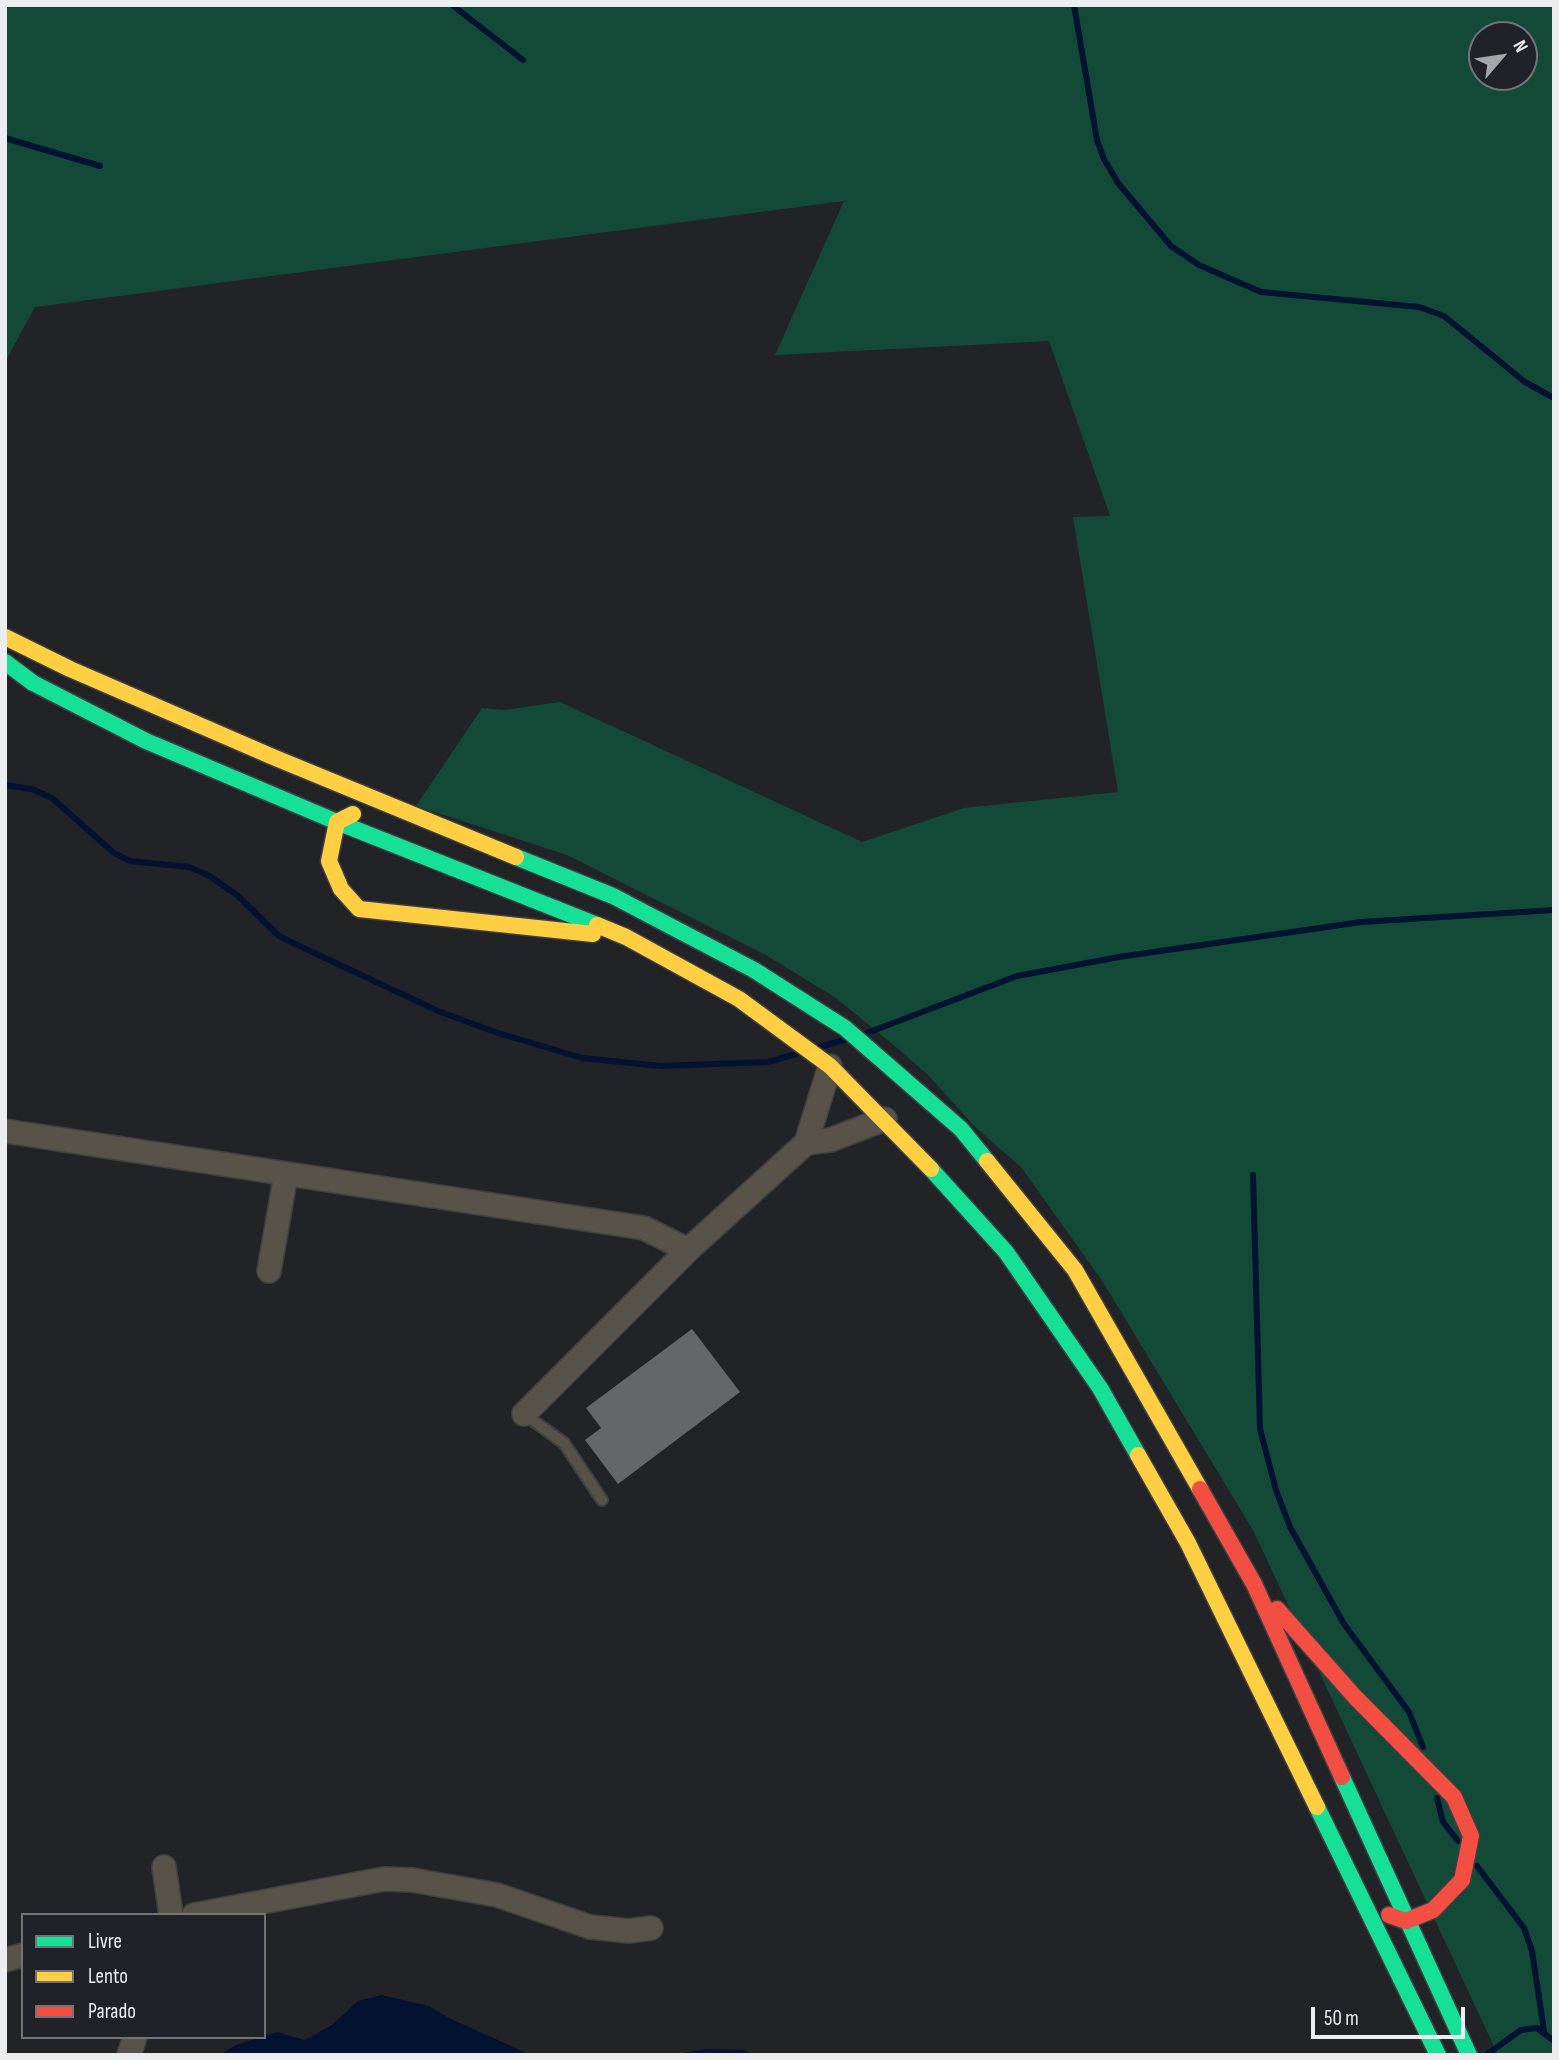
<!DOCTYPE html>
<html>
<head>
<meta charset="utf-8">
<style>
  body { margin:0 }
  #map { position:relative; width:1559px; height:2060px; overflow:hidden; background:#222327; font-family:"Sofia Sans Condensed",sans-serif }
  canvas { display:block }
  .frame { position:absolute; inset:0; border:7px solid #ecedf1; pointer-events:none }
  .legend { position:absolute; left:21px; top:1913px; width:245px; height:126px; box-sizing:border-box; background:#212228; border:2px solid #727378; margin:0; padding:9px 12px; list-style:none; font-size:21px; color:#ecedf1 }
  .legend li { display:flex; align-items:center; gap:14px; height:35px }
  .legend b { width:35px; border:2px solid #727378 }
  .north { position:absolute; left:1468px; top:21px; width:70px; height:70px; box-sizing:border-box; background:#212228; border:2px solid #727378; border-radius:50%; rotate:61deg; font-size:19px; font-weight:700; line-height:28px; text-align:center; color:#ecedf1 }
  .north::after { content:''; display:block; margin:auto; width:24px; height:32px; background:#a5a6aa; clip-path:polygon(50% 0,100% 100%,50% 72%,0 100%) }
  .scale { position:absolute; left:1311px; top:2007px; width:154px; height:32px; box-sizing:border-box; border:4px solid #ecedf1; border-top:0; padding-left:9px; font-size:21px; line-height:24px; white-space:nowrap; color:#ecedf1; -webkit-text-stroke:5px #212228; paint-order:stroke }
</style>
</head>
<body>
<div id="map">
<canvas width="1559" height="2060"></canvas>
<div class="frame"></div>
<ul class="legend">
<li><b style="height:9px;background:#16e098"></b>Livre</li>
<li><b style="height:9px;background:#ffcf43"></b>Lento</li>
<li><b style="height:9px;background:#f24e42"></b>Parado</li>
</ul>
<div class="north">N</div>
<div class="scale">50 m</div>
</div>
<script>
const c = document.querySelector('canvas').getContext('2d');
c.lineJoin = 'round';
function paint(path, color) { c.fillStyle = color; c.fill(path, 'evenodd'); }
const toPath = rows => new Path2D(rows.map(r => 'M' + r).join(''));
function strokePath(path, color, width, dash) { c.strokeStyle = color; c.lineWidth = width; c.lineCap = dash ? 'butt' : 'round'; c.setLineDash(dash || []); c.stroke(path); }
paint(toPath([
  [5,5,1554,5,1554,2055,1498,2055,1254,1532,1103,1282,1021,1167,976,1128,928,1075,896,1047,836,998,764,954,567,855,416,806,482,708,504,710,560,702,862,842,964,808,1118,792,1073,517,1110,516,1049,341,775,355,844,201,35,307,5,362],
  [1482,35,1524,35,1524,77,1482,77]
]), '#124a37');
paint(toPath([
  [382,1995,429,2006,451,2019,531,2055,220,2055,236,2045,277,2032,305,2040,332,2025,358,2001],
  [706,2049,744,2050,754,2055,671,2055]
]), '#031230');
strokePath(toPath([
  [452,5,523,60],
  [1074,5,1097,140,1104,159,1118,183,1171,246,1199,265,1261,292,1419,307,1444,316,1525,382,1554,398],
  [5,138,100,166],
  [5,785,32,789,52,798,114,853,130,861,189,867,208,875,237,895,279,936,291,942,438,1011,495,1032,582,1058,661,1066,768,1062,796,1054],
  [867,1033,1017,976,1119,957,1361,922,1554,910],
  [820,1047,844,1040],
  [1253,1175,1260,1429,1276,1490,1290,1527,1344,1624,1409,1712,1423,1747],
  [1437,1798,1443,1822,1458,1841],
  [1477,1866,1524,1928,1532,1951,1544,2031],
  [1486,2055,1521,2030,1537,2028,1554,2041]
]), '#031230', 6);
paint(toPath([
  [692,1329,740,1392,618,1484,585,1440,601,1428,586,1408]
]), '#656669');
const lane = toPath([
  [524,1414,564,1443,602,1500]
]);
const street = toPath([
  [5,1131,644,1228,688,1250],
  [806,1143,830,1140,885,1119],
  [269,1271,286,1174],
  [524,1414,688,1250,806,1143,830,1066],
  [164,1867,171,1915],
  [194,1915,384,1879,412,1880,497,1895,590,1927,629,1931,651,1928],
  [5,1960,23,1955],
  [129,2055,135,2037]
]);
const fast = toPath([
  [5,662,33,683,146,741,337,822,597,925],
  [516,857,613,896,754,970,845,1028,961,1129,987,1161],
  [931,1169,1006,1252,1100,1388,1138,1455],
  [1342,1777,1469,2055],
  [1317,1807,1438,2055]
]);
const slow = toPath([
  [5,637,70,669,273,757,516,857],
  [353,814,337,822,329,861,341,889,359,909,593,934],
  [597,925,626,937,739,999,830,1066,931,1169],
  [987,1161,1075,1270,1200,1489],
  [1138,1455,1188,1543,1317,1807]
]);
const jam = toPath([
  [1200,1489,1254,1584,1342,1777],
  [1277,1609,1355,1697,1454,1797,1471,1836,1462,1880,1433,1910,1406,1921,1389,1915]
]);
strokePath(lane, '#3f4042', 14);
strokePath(street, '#3f4042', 26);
strokePath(fast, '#3f4042', 19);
strokePath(slow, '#3f4042', 19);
strokePath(jam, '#3f4042', 19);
strokePath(lane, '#585349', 10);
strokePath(street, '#585349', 23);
strokePath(fast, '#16e098', 16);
strokePath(slow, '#ffcf43', 16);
strokePath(jam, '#f24e42', 16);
</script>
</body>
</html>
